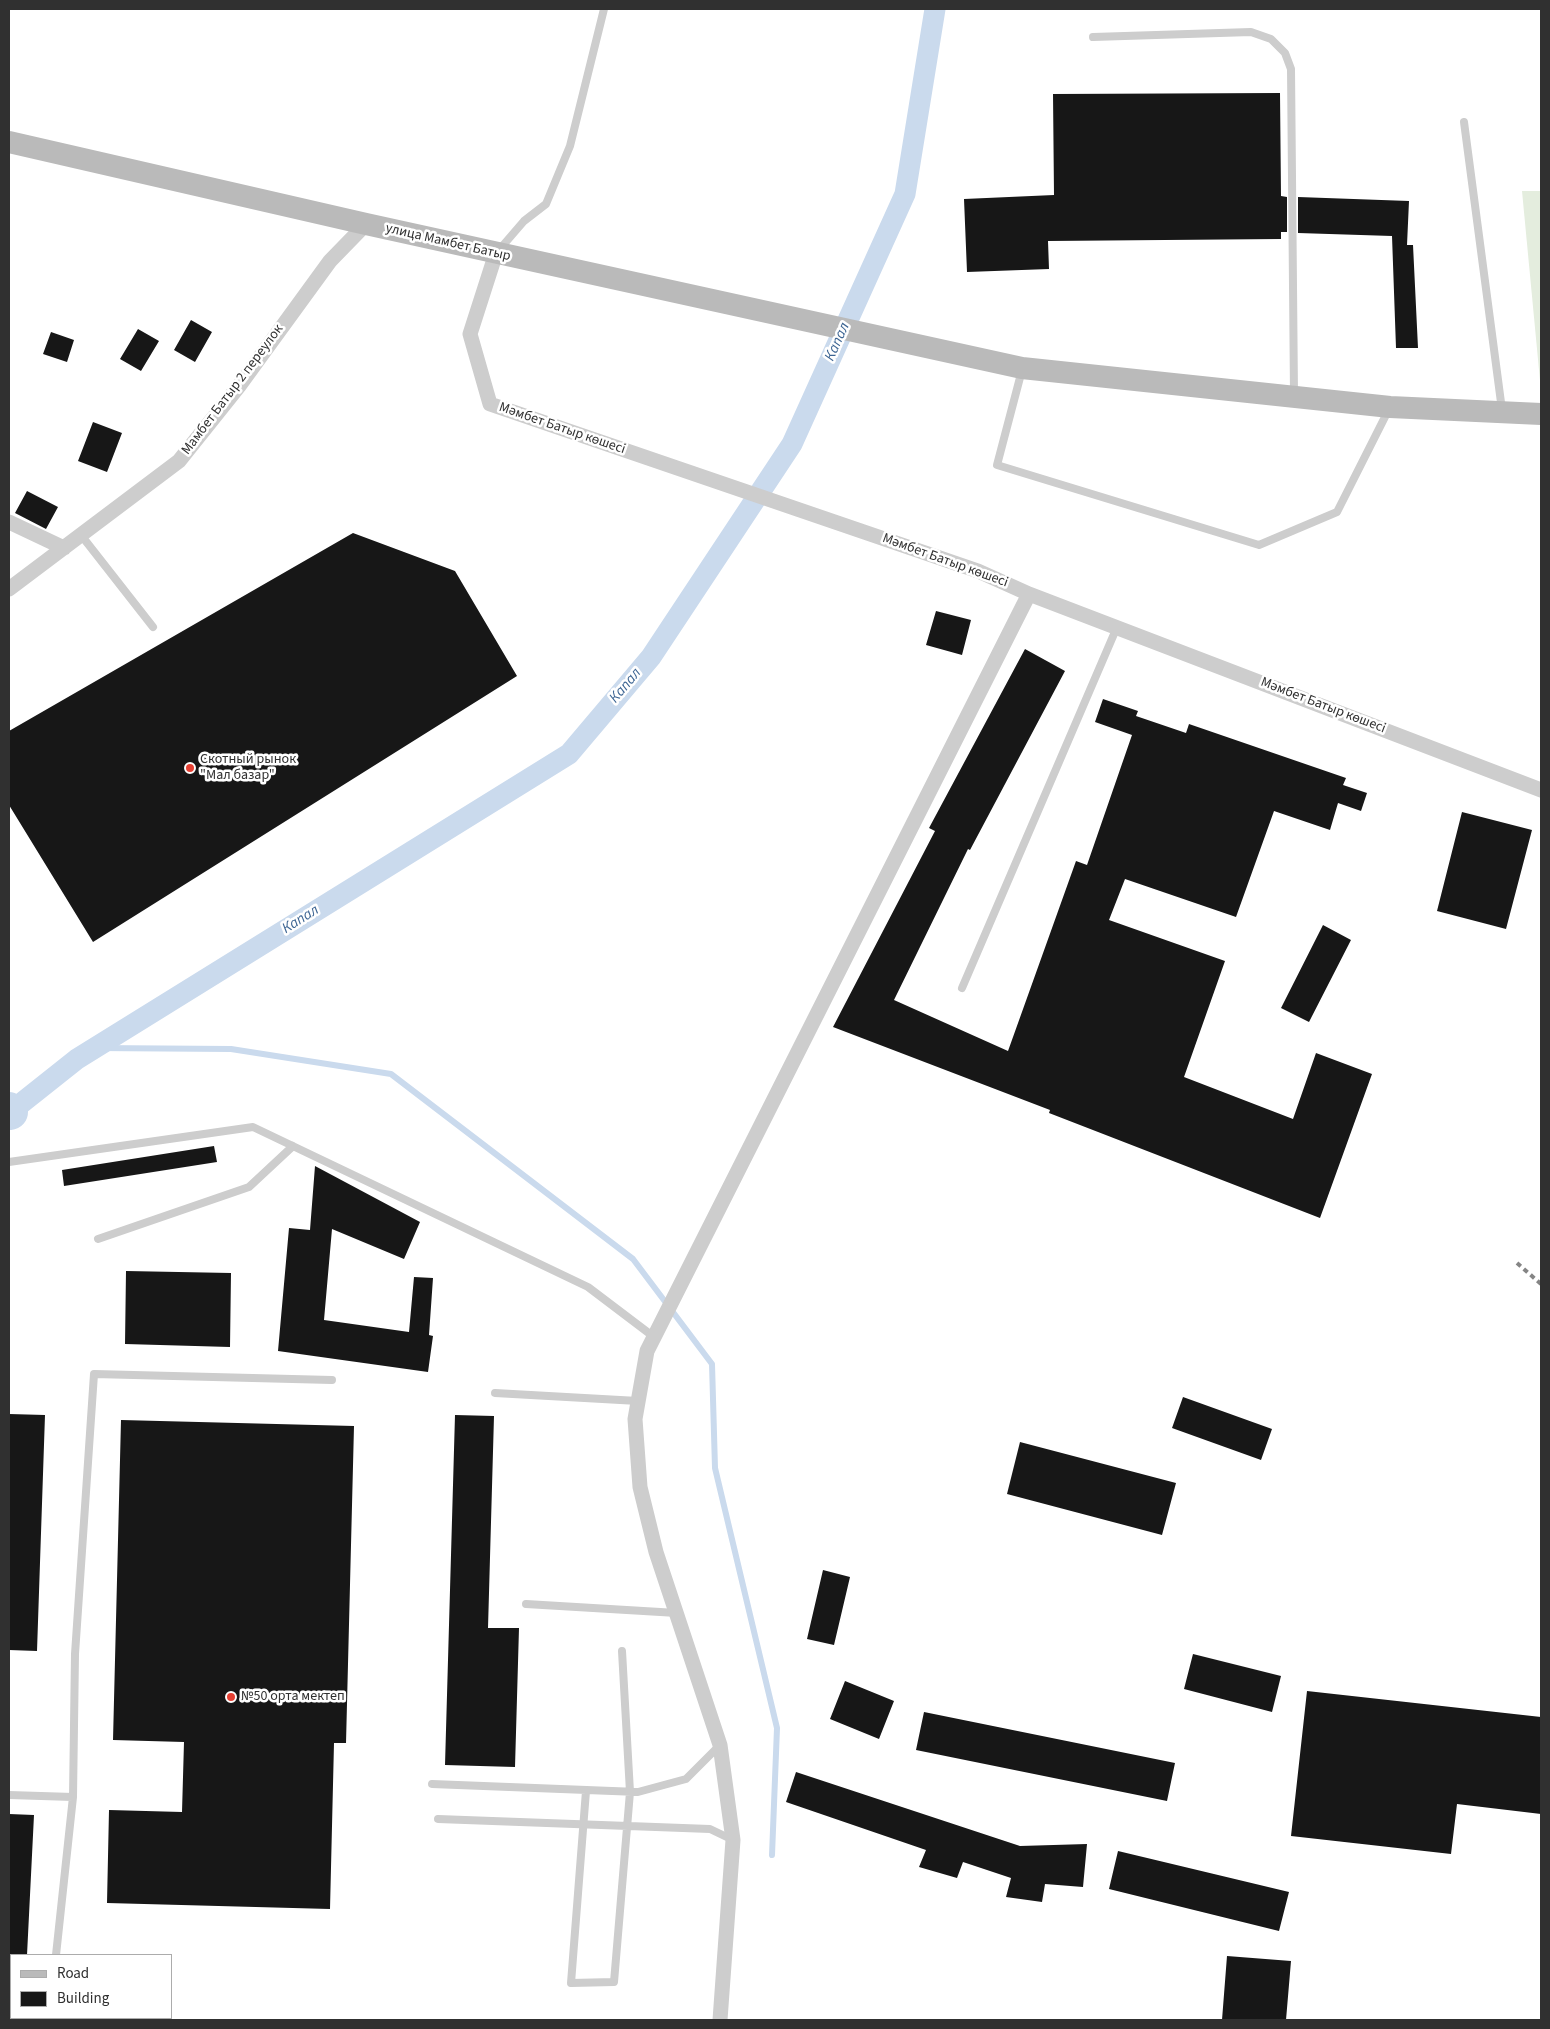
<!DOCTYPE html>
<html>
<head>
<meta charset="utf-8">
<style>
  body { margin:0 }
  #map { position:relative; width:1550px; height:2029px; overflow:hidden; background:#fff; font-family:"Source Sans 3",sans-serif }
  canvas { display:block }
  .frame { position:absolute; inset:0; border:10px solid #303030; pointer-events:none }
  .legend { position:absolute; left:10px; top:1954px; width:162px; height:65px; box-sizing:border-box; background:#fff; border:1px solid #acacac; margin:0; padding:6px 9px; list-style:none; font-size:15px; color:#303030 }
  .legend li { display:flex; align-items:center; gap:10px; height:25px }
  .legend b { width:25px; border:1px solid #acacac }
</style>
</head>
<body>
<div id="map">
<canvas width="1550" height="2029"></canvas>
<div class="frame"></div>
<ul class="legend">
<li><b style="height:6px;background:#bababa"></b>Road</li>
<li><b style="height:14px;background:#171717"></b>Building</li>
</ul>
</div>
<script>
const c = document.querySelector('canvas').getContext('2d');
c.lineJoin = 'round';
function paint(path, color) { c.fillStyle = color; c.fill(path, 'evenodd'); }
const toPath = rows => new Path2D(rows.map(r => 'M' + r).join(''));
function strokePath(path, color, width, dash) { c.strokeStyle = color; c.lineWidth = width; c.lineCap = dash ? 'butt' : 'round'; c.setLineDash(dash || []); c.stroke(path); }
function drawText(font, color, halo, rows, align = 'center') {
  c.font = font + ' "Source Sans 3",sans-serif'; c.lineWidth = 5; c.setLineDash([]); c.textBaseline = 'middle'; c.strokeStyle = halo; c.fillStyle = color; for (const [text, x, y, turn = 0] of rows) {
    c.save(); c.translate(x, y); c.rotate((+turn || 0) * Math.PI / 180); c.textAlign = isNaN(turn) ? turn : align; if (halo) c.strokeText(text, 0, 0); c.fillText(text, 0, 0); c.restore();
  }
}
paint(toPath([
  [1522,191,1541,191,1541,391]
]), '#e4edde');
strokePath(toPath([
  [95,1048,231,1049,391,1074,633,1259,712,1364,715,1468,777,1728,772,1855]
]), '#cadaed', 6);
strokePath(toPath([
  [9,1113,77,1059,569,754,651,657,792,444,905,194,935,9]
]), '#cadaed', 21);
strokePath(toPath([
  [9,1110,10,1112]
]), '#cadaed', 36);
paint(toPath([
  [1280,93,1281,196,1287,197,1287,232,1281,232,1281,239,1048,241,1049,269,967,272,964,199,1054,195,1053,94],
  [1298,197,1409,201,1407,245,1413,245,1418,348,1396,348,1392,236,1298,233],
  [191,320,212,332,195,362,174,350],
  [138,329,159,341,141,371,120,359],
  [51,332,74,340,67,362,43,354],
  [93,422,122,433,107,472,78,461],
  [27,491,58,507,46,529,15,513],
  [353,533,455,571,517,676,93,942,9,805,9,731],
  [936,611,971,620,962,655,926,645],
  [1025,649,1065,671,970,850,968,849,894,1000,1008,1051,1076,861,1087,865,1132,735,1095,722,1103,699,1138,711,1136,716,1186,733,1189,724,1346,778,1343,785,1367,793,1361,811,1338,803,1330,830,1274,811,1236,917,1125,879,1109,920,1225,961,1184,1077,1293,1119,1316,1053,1372,1074,1320,1218,1049,1113,1050,1110,833,1027,935,831,929,828],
  [1462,812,1532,830,1506,929,1437,911],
  [1323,925,1351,940,1309,1022,1281,1008],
  [214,1146,217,1162,64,1186,62,1170],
  [315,1166,420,1222,404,1259,332,1229,324,1320,409,1332,414,1277,433,1278,429,1335,433,1336,428,1372,278,1351,289,1228,310,1230],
  [126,1271,231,1273,230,1347,125,1344],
  [1183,1397,1272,1429,1261,1460,1172,1428],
  [9,1414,45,1415,37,1651,9,1650],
  [455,1415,494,1416,488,1628,519,1628,515,1767,445,1765],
  [121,1420,354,1426,346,1743,334,1743,330,1909,107,1903,109,1810,182,1812,184,1742,113,1740],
  [1020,1442,1176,1483,1162,1535,1007,1494],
  [823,1570,850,1577,834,1645,807,1639],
  [1193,1654,1281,1676,1272,1712,1184,1689],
  [845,1681,894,1701,879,1739,830,1719],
  [1307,1691,1541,1717,1541,1814,1457,1804,1451,1854,1291,1836],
  [924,1712,1175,1763,1167,1801,916,1750],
  [796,1772,1020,1846,1087,1844,1083,1887,1045,1884,1042,1902,1006,1897,1011,1878,963,1862,957,1878,919,1867,926,1850,786,1802],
  [9,1814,34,1815,27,1955,9,1955],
  [1118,1851,1289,1892,1279,1931,1109,1889],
  [1227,1956,1291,1961,1286,2020,1222,2020]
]), '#171717');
strokePath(toPath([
  [1093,37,1251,32,1271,39,1285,53,1291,69,1294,394],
  [1464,122,1502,410],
  [499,250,524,221,546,204,570,146,604,9],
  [1022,370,997,465,1259,545,1337,512,1389,409],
  [81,535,153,627],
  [962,988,1117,627],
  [9,1162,253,1127,588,1287,654,1337],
  [98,1239,249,1187,293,1146],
  [495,1393,638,1401],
  [526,1604,677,1613],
  [432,1784,638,1792,686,1779,720,1745],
  [586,1791,571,1983,614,1982,630,1792,622,1651],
  [9,1795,73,1797,75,1654,94,1374,332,1380],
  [438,1819,710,1829,733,1840],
  [56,1955,73,1797],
  [50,2020,50,2018]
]), '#cdcdcd', 8);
strokePath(toPath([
  [496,253,470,334,490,404,978,571,1029,594,1541,790],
  [9,522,64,548],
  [9,589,179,461,239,386,330,261,366,224],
  [720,2020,733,1840,720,1745,656,1552,640,1487,635,1419,647,1351,1029,594]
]), '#cdcdcd', 15);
strokePath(toPath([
  [9,142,366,224,1022,368,1390,407,1541,414]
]), '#bababa', 22);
strokePath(toPath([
  [1517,1263,1541,1284]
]), '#858585', 4, [5, 4]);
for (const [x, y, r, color] of [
  [190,768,5,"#e64033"],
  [231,1697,5,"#e64033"]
]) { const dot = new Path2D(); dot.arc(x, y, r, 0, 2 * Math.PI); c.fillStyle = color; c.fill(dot); strokePath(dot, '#fff', 2); }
drawText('14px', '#303030', '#fff', [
  ["улица Мамбет Батыр",448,243,13],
  ["Мамбет Батыр 2 переулок",233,390,-53],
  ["Мәмбет Батыр көшесі",562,429,19],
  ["Мәмбет Батыр көшесі",945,561,20],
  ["Мәмбет Батыр көшесі",1323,706,21]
]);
drawText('14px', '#303030', '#fff', [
  ["Скотный рынок",200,760],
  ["\"Мал базар\"",200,776],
  ["№50 орта мектеп",241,1697]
], 'left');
drawText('italic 15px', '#3d6593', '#fff', [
  ["Капал",838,342,-66],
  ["Капал",626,686,-50],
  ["Капал",301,920,-32]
]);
</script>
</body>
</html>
